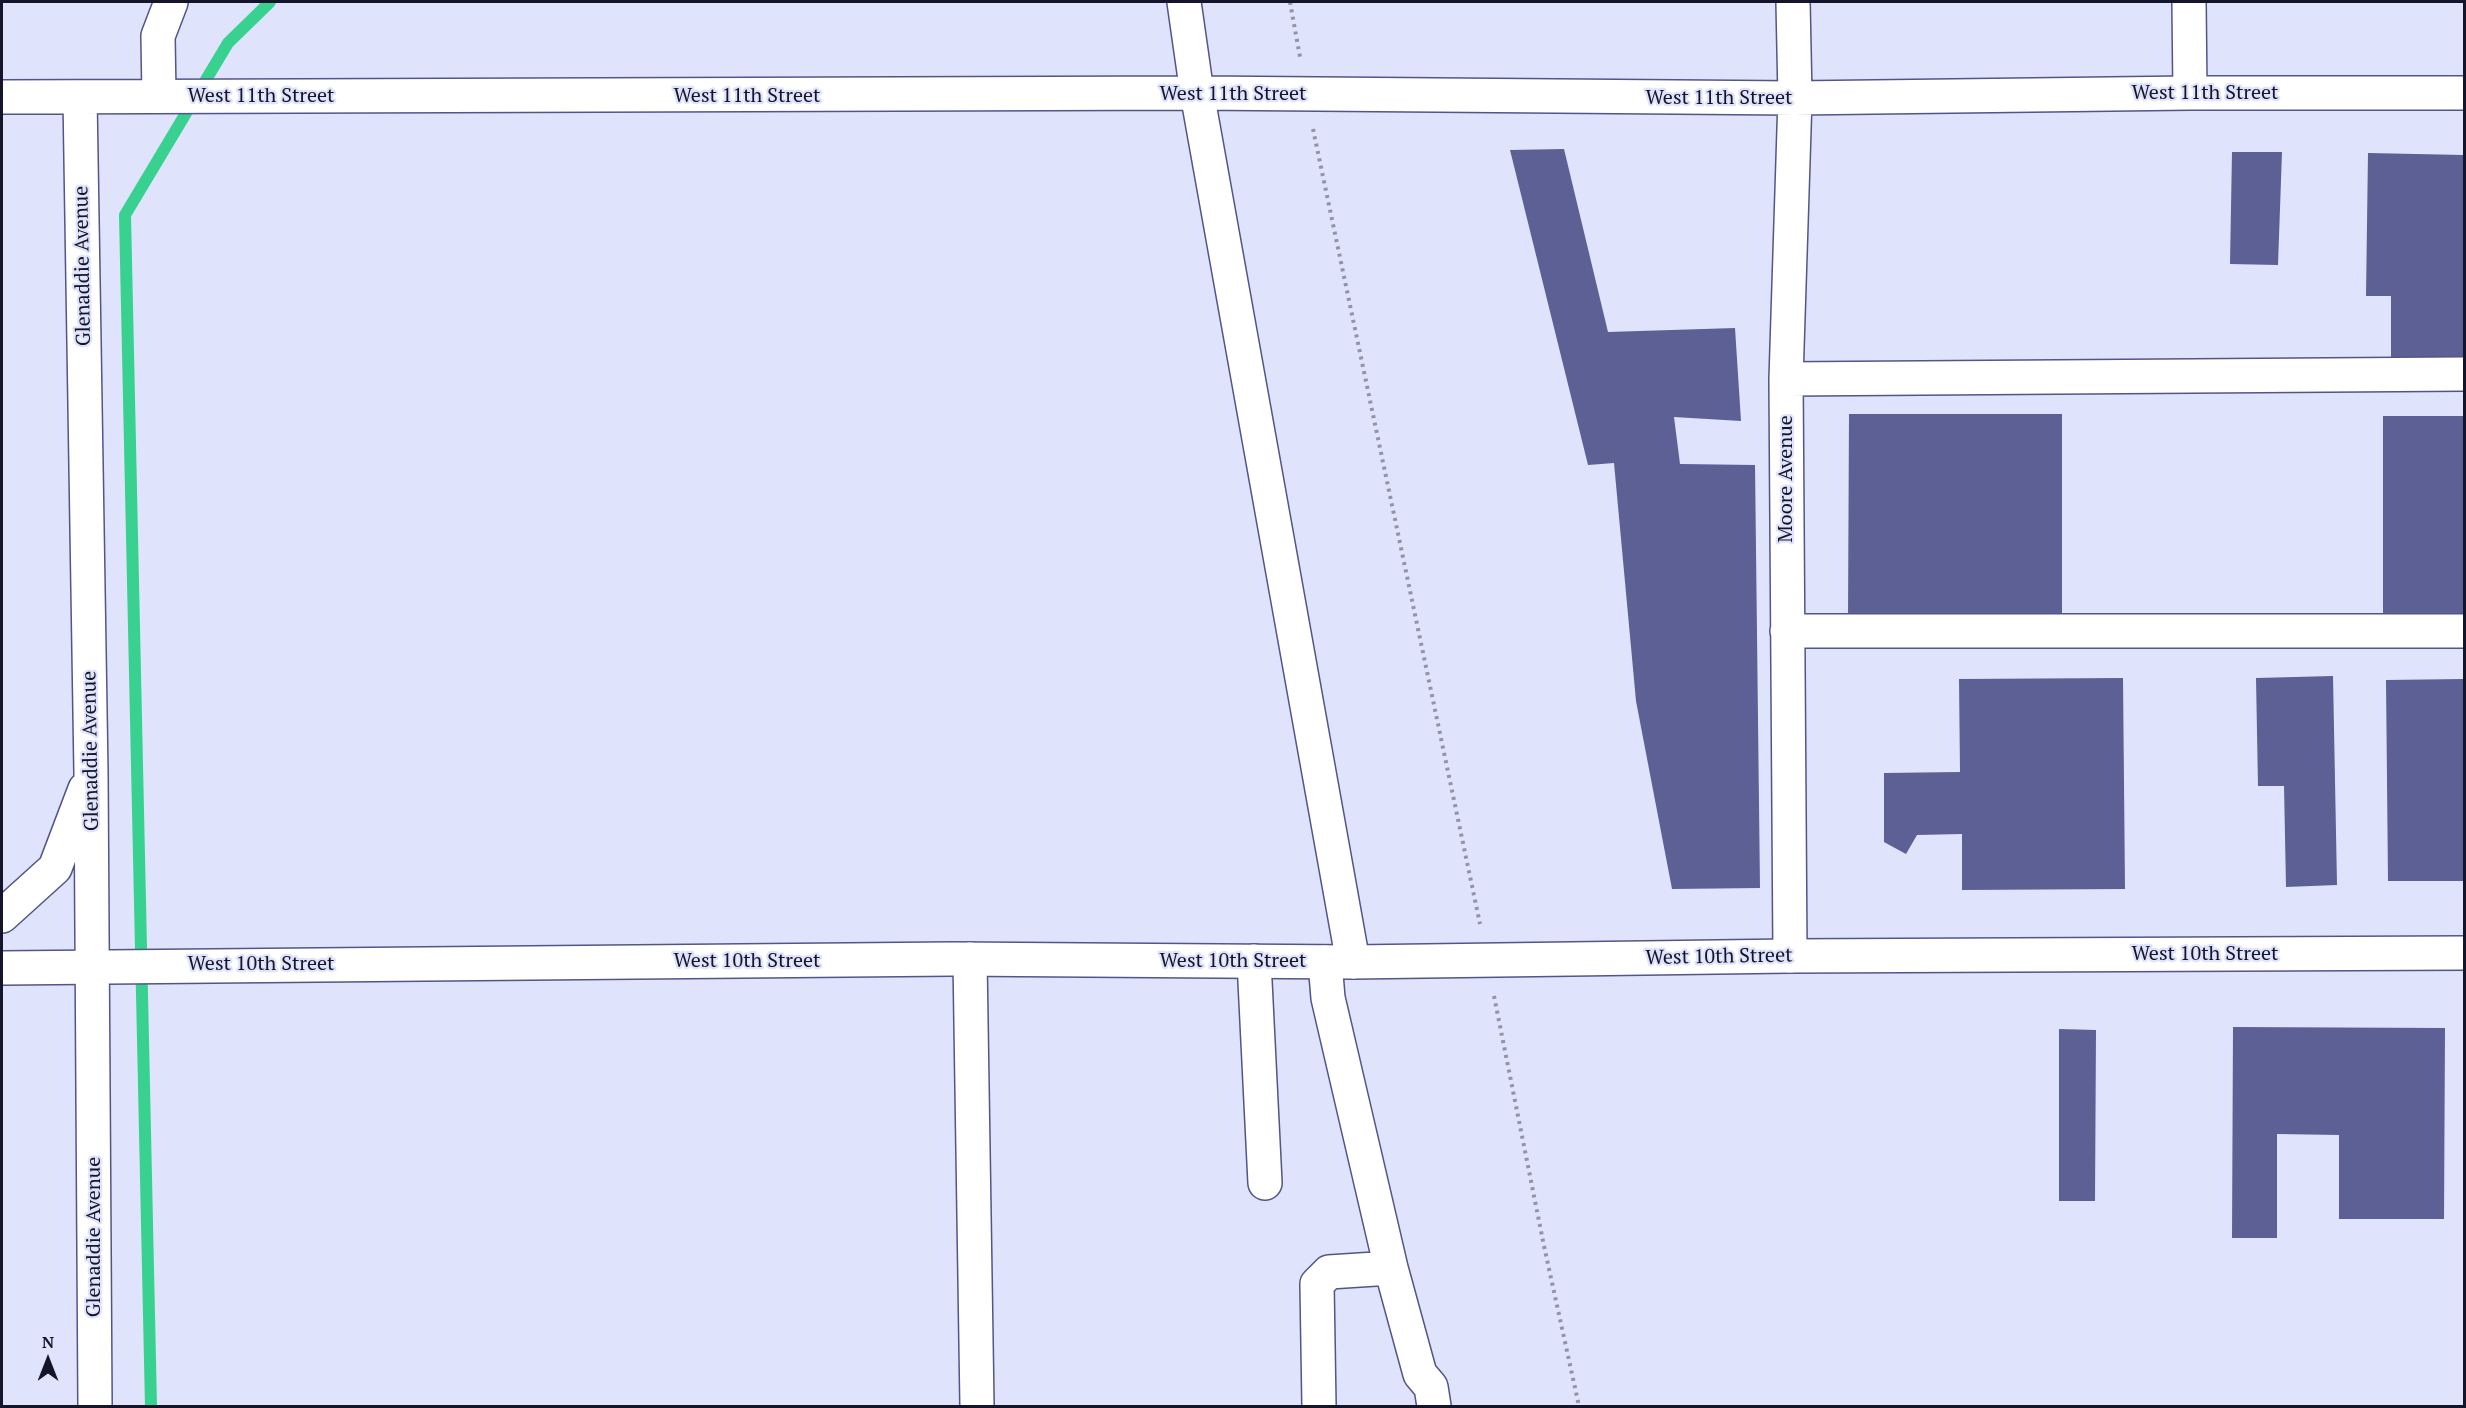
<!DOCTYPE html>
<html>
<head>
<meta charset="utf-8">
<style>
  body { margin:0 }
  #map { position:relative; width:2466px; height:1408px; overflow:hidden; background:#dfe3fb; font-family:"PT Serif",serif }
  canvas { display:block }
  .frame { position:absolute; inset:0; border:3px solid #14152a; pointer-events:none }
  .north { position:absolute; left:18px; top:1330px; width:60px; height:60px; -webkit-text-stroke:4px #dfe3fb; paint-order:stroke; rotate:0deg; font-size:16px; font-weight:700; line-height:24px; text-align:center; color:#14152a }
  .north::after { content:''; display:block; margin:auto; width:21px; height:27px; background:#14152a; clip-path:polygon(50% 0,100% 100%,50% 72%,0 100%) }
</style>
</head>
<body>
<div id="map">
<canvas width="2466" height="1408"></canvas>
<div class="frame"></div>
<div class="north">N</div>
</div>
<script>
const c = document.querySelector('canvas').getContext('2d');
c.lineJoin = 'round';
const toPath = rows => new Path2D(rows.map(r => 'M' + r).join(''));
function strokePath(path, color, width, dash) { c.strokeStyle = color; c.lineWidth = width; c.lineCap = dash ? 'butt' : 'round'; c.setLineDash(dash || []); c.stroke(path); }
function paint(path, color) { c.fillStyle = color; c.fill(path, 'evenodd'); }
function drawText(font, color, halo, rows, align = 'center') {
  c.font = font + ' "PT Serif",serif'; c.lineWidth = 4.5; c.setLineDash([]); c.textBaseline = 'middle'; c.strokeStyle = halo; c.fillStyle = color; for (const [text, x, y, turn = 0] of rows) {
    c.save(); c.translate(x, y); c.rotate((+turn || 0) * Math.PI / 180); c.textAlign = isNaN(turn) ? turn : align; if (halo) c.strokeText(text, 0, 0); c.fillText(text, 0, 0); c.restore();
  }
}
strokePath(toPath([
  [151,1406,125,215,228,43,270,2]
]), '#38d18f', 12);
paint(toPath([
  [1564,149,1608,332,1735,328,1741,421,1674,417,1680,464,1755,465,1760,888,1672,889,1636,701,1614,463,1588,465,1510,150],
  [2232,152,2282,152,2278,265,2230,264],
  [2368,153,2464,155,2464,364,2391,363,2391,296,2366,296],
  [1849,414,2062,414,2062,617,1848,617],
  [2383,416,2464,416,2464,616,2383,617],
  [2333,676,2337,885,2286,887,2284,786,2258,786,2256,678],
  [2123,678,2125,889,1962,890,1962,834,1917,835,1906,854,1884,842,1884,773,1960,772,1959,679],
  [2464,679,2464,881,2388,881,2386,680],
  [2233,1027,2445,1028,2444,1219,2339,1219,2339,1135,2277,1134,2277,1238,2232,1238],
  [2059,1029,2096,1030,2095,1201,2059,1201]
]), '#5c6094');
const minor = toPath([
  [1184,2,1197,93,1353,962],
  [2189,2,2190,93],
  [159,96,158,36,171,2],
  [2,97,1197,93,1795,98,2190,93,2464,93],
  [80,97,91,773,95,1406],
  [1786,379,2464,374],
  [1787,631,2464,631],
  [2,916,55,868,85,789],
  [1790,956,1786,379,1795,98,1793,2],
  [970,959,977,1406],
  [1254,961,1265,1183],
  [1391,1268,1420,1374,1431,1387,1434,1406],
  [1319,1406,1317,1284,1329,1272,1391,1268,1328,998,1325,962]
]);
const major = toPath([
  [2,968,953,959,1353,962,1790,956,2464,953]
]);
strokePath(minor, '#525588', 36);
strokePath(major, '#525588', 36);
strokePath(toPath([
  [1290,2,1300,57],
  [1313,129,1480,924],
  [1494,996,1544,1246,1579,1406]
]), '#9093aa', 4, [3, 4.5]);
strokePath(minor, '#fff', 33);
strokePath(major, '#fff', 33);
drawText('20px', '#14152a', '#dfe3fb', [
  ["West 11th Street",2205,93],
  ["West 11th Street",1233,94],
  ["West 11th Street",261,96],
  ["West 11th Street",747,96],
  ["West 11th Street",1719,98],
  ["Glenaddie Avenue",83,266,-91],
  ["Moore Avenue",1786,479,-90],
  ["Glenaddie Avenue",91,751,-91],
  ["West 10th Street",2205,954],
  ["West 10th Street",1719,957,-1],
  ["West 10th Street",747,961],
  ["West 10th Street",1233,961],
  ["West 10th Street",261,964],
  ["Glenaddie Avenue",94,1237,-90]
]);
</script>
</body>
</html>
